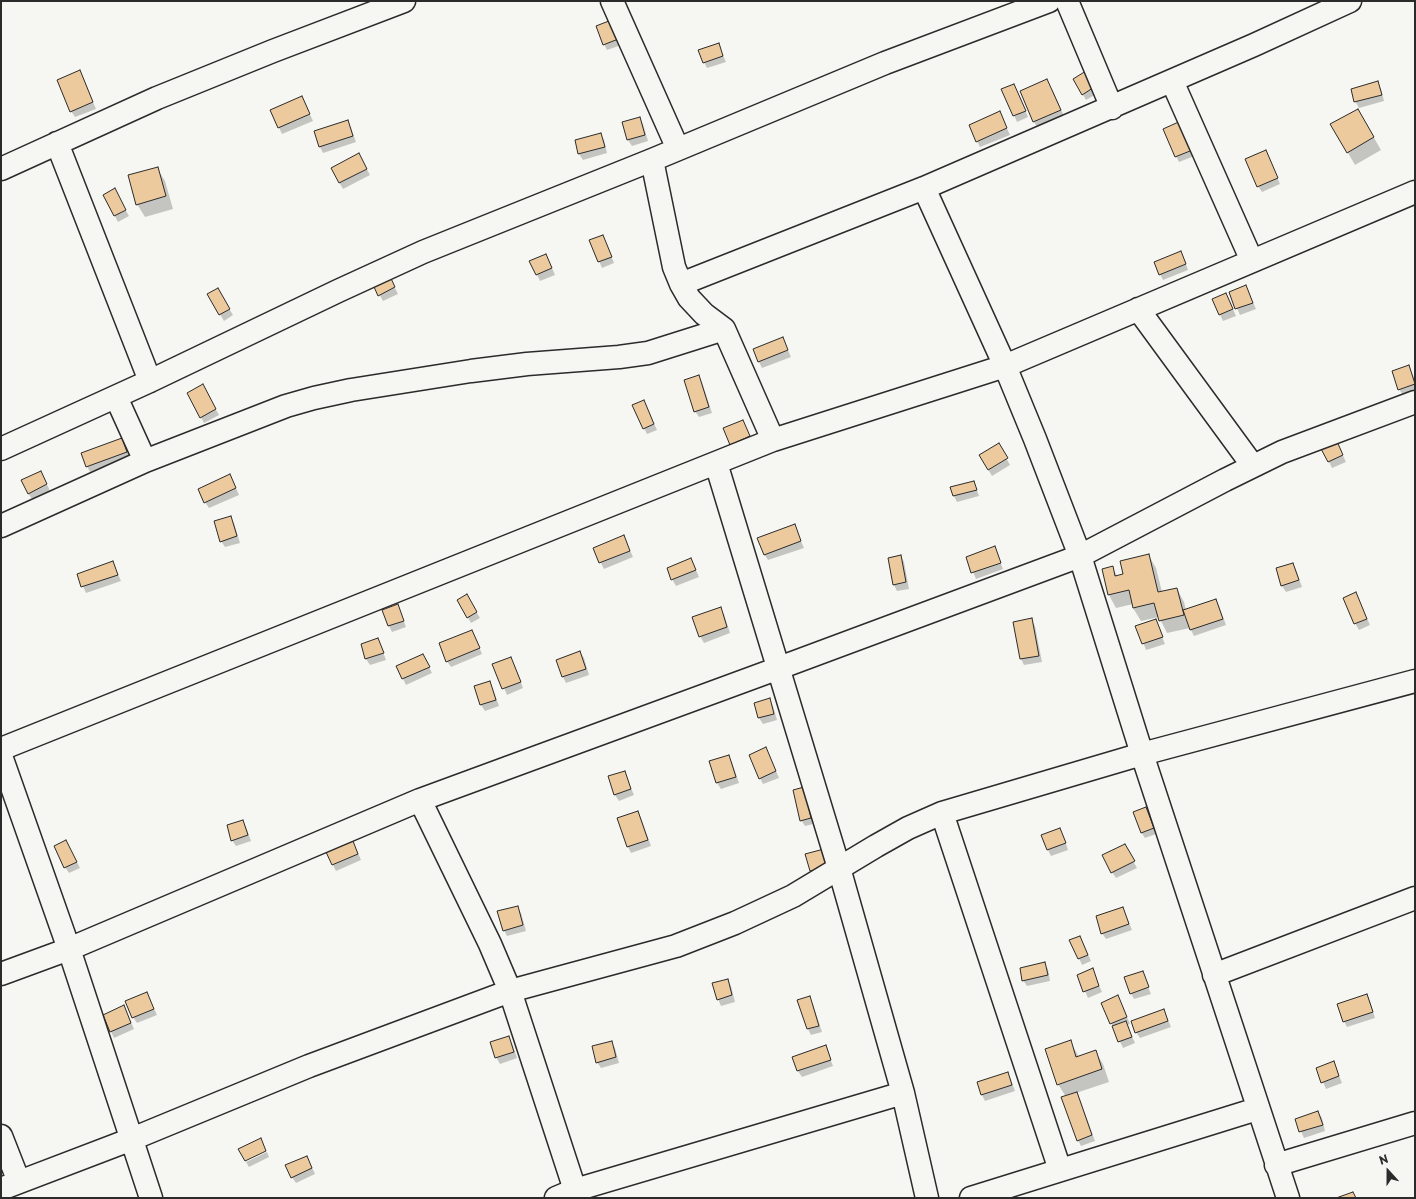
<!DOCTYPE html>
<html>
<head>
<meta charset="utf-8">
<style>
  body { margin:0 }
  #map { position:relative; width:1416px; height:1199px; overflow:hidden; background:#f6f6f2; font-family:"Playpen Sans",sans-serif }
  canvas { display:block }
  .frame { position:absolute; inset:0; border:2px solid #2b2b2b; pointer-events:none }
  .north { position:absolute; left:1368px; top:1151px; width:40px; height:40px; -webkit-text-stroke:3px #f6f6f2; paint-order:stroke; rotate:339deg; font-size:11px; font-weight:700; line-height:16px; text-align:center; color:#2b2b2b }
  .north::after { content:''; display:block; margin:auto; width:14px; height:18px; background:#2b2b2b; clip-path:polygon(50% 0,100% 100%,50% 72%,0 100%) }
</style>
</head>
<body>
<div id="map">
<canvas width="1416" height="1199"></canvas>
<div class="frame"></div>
<div class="north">N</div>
</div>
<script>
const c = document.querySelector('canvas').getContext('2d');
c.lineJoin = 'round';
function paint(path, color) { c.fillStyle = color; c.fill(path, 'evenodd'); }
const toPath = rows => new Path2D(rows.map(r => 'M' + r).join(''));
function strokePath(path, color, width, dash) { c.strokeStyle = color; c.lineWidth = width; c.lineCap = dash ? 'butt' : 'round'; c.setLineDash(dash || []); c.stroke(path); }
paint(toPath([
  [613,20,624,44,607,50,604,44],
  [718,44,726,62,707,68,704,62],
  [80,71,96,109,75,117,71,111],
  [1086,72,1098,93,1086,100,1074,79],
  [1047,80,1054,93,1067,123,1042,134,1034,122],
  [1377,83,1381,89,1384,101,1359,108,1355,101],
  [1014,85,1028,117,1017,122,1003,90],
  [302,97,313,121,282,134,271,110],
  [1358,110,1381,150,1355,165,1332,125],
  [1000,113,1010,135,980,147,977,141],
  [640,118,643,124,648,141,632,146,628,140,624,123],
  [348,121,351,128,356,142,323,153,320,147],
  [1186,127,1197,155,1179,162,1176,156],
  [600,134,604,140,607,153,583,160,579,154],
  [1269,158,1280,184,1262,192,1258,186],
  [362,160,370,175,343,189,339,182],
  [157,168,165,181,173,209,145,217,137,204],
  [114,190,129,216,118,222,104,195],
  [603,236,614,263,602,268,590,240],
  [1184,258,1188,270,1163,280,1160,274],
  [531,261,549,261,555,275,540,281],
  [391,280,398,294,383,301,372,281],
  [1246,286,1256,309,1240,315,1230,293],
  [217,289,233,315,224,321,208,294],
  [1213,300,1229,300,1236,316,1223,321],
  [783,339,791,357,762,368,759,362],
  [1409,366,1415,380,1415,391,1403,395,1399,389],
  [698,376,702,382,712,413,699,417,695,411],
  [202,385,219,415,204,423,201,417],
  [647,408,657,430,647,434,644,428],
  [743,421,753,443,734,451,731,445],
  [122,439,130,458,90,472,87,466],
  [1336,441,1346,462,1332,468,1322,447],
  [999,445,1010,465,992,476,980,456],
  [44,478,50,491,32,499,28,493],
  [233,481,239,495,209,508,205,502],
  [974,482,979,496,957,502,954,496],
  [230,517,234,523,240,543,225,547,221,541],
  [794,526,804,548,768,560,764,554],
  [624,537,633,557,604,569,594,549],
  [994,547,1003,569,976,579,967,557],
  [901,556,904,562,909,589,897,591,894,585],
  [1149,556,1156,568,1162,592,1177,589,1184,602,1186,610,1216,600,1219,606,1226,625,1194,636,1190,628,1167,633,1159,617,1141,621,1133,608,1133,604,1116,608,1109,595,1103,570,1112,567,1117,576,1124,575],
  [691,559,699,577,676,586,672,579],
  [113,563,121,581,86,593,78,575],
  [1293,564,1296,570,1302,587,1286,592,1282,586,1277,569],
  [466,596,480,618,471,623,458,600],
  [1359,600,1370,625,1359,630,1355,623],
  [398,606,406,627,392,632,389,626],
  [720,608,724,614,730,633,704,643,700,636],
  [1031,619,1035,626,1042,662,1024,665,1021,659,1014,623],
  [1155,620,1165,644,1146,650,1137,626],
  [475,637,482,654,451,667,447,661],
  [378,639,386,660,370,665,366,659,362,645],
  [580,652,584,658,589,675,566,683,563,677,557,660],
  [426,661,432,673,406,685,397,666],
  [494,664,514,664,523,688,507,695],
  [489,683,493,689,499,706,485,711,481,705],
  [770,700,773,706,777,720,763,724,759,718,756,704],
  [769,755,779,778,763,784,760,778],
  [728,756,732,762,739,783,721,789,717,783,710,762],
  [624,772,634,795,619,801,615,795,609,777],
  [807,795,813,824,805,826,801,820],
  [1146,809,1156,834,1145,838,1141,832],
  [638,812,641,818,651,846,631,853,628,847,618,819],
  [243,821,246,827,251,841,236,846,232,840],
  [1063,835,1068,850,1051,856,1048,850],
  [66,841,80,868,69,873,65,867],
  [356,848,361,860,336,871,333,865],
  [1127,850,1137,868,1116,878,1112,872],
  [517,907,521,913,526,931,507,936,504,930],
  [1123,908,1132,930,1106,939,1102,933],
  [1071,940,1083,943,1091,961,1082,965],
  [1044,963,1048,969,1050,981,1027,986,1023,980],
  [1092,970,1102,992,1088,998,1078,975],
  [1142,972,1151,994,1134,999,1131,993],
  [728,980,731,986,735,1002,721,1006,718,999],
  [147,994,157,1015,137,1023,133,1017],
  [1366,995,1370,1001,1375,1018,1347,1027,1344,1021],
  [809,998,813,1004,822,1032,811,1035,808,1029,799,1001],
  [1102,1003,1121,1003,1130,1024,1127,1025,1135,1043,1123,1048],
  [124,1007,134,1029,114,1038,104,1016],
  [1164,1010,1171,1027,1140,1038,1136,1032],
  [508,1037,512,1043,517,1058,500,1064,496,1057],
  [1070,1041,1079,1057,1095,1051,1103,1064,1109,1082,1076,1093,1080,1099,1095,1141,1081,1146,1078,1140,1066,1097,1058,1084],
  [611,1042,615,1048,619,1063,601,1068,597,1062],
  [825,1046,833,1066,802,1077,798,1071],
  [1334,1063,1342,1083,1326,1089,1317,1068],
  [1007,1073,1011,1080,1015,1091,985,1101,982,1095],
  [1318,1112,1322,1118,1325,1131,1304,1138,1296,1120],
  [267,1152,269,1157,249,1167,246,1162],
  [310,1163,315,1174,296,1183,292,1177]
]), '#0003');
const building = toPath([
  [614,19,621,38,603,45,596,26,614,19],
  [719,43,723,56,703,63,698,50,719,43],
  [80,70,93,102,70,112,57,80,80,70],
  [1086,71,1096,86,1082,95,1073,79,1086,71],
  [1047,79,1061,110,1033,122,1020,91,1047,79],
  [1378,81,1382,95,1354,102,1351,89,1378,81],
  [1014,84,1026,111,1013,116,1001,89,1014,84],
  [302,96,310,114,278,128,270,110,302,96],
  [1358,109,1374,137,1347,153,1330,124,1358,109],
  [1000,111,1007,128,976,142,969,125,1000,111],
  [640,117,645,135,627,140,622,122,640,117],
  [348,120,353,136,319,147,314,131,348,120],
  [1183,120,1195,149,1175,157,1163,129,1183,120],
  [601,133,605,147,578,154,575,140,601,133],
  [1266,150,1278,178,1257,187,1245,159,1266,150],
  [359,153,367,169,339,183,331,168,359,153],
  [158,167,166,196,136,205,128,175,158,167],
  [115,188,126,210,114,216,103,195,115,188],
  [603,235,612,257,598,262,589,240,603,235],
  [1181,251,1186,264,1159,275,1154,262,1181,251],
  [546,254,552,268,536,275,529,261,546,254],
  [388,272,395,287,378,296,371,280,388,272],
  [1246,285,1253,303,1235,309,1229,292,1246,285],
  [218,288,230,309,219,315,207,294,218,288],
  [1226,293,1233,309,1219,315,1212,299,1226,293],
  [783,337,788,350,758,362,753,349,783,337],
  [1409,365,1415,384,1398,390,1392,371,1409,365],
  [699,375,709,407,694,412,684,380,699,375],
  [203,384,216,409,200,418,187,393,203,384],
  [644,400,654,424,643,429,632,405,644,400],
  [743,420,750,436,730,445,723,428,743,420],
  [122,438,127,452,86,467,81,453,122,438],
  [1336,439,1343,455,1328,462,1320,447,1336,439],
  [999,443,1008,458,988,470,979,455,999,443],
  [41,471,47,484,28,494,21,480,41,471],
  [230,474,236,488,204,503,198,489,230,474],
  [974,481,977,490,953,496,950,487,974,481],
  [231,516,237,536,220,542,214,521,231,516],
  [795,524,801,541,764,555,757,538,795,524],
  [624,535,630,551,599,563,593,548,624,535],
  [995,546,1001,563,971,573,966,557,995,546],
  [1149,554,1158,592,1177,588,1184,615,1159,621,1154,603,1133,608,1129,590,1108,595,1102,569,1113,566,1115,576,1123,574,1120,561,1149,554],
  [901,555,906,582,893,585,888,558,901,555],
  [691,558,696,570,671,580,667,568,691,558],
  [113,561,118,575,81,587,77,574,113,561],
  [1293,563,1299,580,1281,586,1276,568,1293,563],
  [1356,592,1367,619,1354,624,1343,598,1356,592],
  [467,594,477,612,467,618,457,600,467,594],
  [1216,599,1223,619,1190,630,1183,610,1216,599],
  [398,604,404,621,388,626,382,610,398,604],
  [721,607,727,627,699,637,692,617,721,607],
  [1032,618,1039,656,1020,659,1013,622,1032,618],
  [1156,619,1163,637,1142,644,1135,626,1156,619],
  [472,630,480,648,446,662,439,643,472,630],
  [378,638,384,653,365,659,361,644,378,638],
  [580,651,586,669,562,677,556,660,580,651],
  [423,654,430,667,402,679,396,666,423,654],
  [511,657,521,682,502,689,492,664,511,657],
  [490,681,496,700,480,705,474,686,490,681],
  [770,698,774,714,758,718,754,703,770,698],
  [766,747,776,771,759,779,749,755,766,747],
  [729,755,736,777,716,783,709,761,729,755],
  [625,771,631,789,614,795,608,776,625,771],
  [804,787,811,818,800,821,793,790,804,787],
  [1146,807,1154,828,1141,833,1133,812,1146,807],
  [638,811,648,840,627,847,617,818,638,811],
  [243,820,248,835,231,841,227,825,243,820],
  [1060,828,1066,843,1047,850,1041,835,1060,828],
  [66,840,77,862,64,868,54,846,66,840],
  [353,841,358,854,332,865,326,852,353,841],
  [1125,844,1135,861,1111,873,1102,855,1125,844],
  [824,849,829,867,810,871,805,854,824,849],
  [518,906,523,925,503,931,497,911,518,906],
  [1123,907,1129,924,1101,934,1096,916,1123,907],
  [1080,936,1088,955,1078,959,1069,940,1080,936],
  [1045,962,1048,975,1022,981,1020,968,1045,962],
  [1093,968,1099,986,1083,992,1077,975,1093,968],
  [1143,971,1149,987,1130,994,1124,977,1143,971],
  [728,979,732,995,717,1000,712,983,728,979],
  [147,992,154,1009,132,1018,125,1001,147,992],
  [1367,994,1373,1012,1343,1022,1337,1004,1367,994],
  [1118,995,1127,1017,1110,1024,1101,1003,1118,995],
  [810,996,819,1026,807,1029,797,1000,810,996],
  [124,1005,131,1023,110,1032,103,1015,124,1005],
  [1164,1009,1168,1021,1135,1033,1131,1021,1164,1009],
  [1126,1021,1132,1037,1118,1042,1112,1026,1126,1021],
  [509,1036,514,1052,495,1058,490,1042,509,1036],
  [1071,1040,1076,1057,1096,1050,1102,1069,1057,1085,1045,1049,1071,1040],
  [612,1041,616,1057,596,1063,592,1046,612,1041],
  [826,1045,831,1060,797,1071,792,1057,826,1045],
  [1334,1061,1339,1076,1321,1083,1316,1068,1334,1061],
  [1008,1072,1012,1085,981,1095,977,1082,1008,1072],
  [1077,1092,1092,1135,1077,1141,1061,1097,1077,1092],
  [1318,1111,1323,1125,1299,1132,1295,1119,1318,1111],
  [261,1138,266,1151,245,1161,238,1149,261,1138],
  [307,1156,312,1168,291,1178,285,1165,307,1156],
  [1353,1192,1356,1198,1336,1198,1353,1192]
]);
paint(building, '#ecca9e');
strokePath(building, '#2b2b2b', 1);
const minor = toPath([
  [612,1,678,149],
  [1067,1,1112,108],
  [1172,81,1252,261],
  [57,143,150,381],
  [652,160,674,267,681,284,689,298,704,314,724,329,773,440],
  [1,169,157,98,273,51,404,1],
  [924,188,1005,366,1035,439,1080,556,1142,754,1288,1198],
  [681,284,924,188,1254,45,1350,1],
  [1138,309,1253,466],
  [116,397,145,461],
  [1,449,150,381,338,291,423,252,652,160,885,63,1049,1],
  [716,463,839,868,903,1093,927,1198],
  [1,526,145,461,286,406,314,398,351,390,471,371,527,364,619,357,648,353,724,329],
  [1,749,773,440,1005,366,1415,192],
  [1,756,69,949,151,1198],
  [420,800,490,944,510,991,575,1190],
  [942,813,1060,1170],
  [1,974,69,949,420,800,779,668,1080,556,1225,480,1282,452,1415,402],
  [1214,975,1415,898],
  [1,1136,19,1182],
  [1276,1165,1415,1123],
  [1,1189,132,1139,309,1066,510,991,676,946,735,923,793,896,876,846,908,828,942,813,1142,754,1415,681],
  [556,1198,575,1190,903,1093],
  [971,1198,1257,1109]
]);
strokePath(minor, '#2b2b2b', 25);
strokePath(minor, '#f6f6f2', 22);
</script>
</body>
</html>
